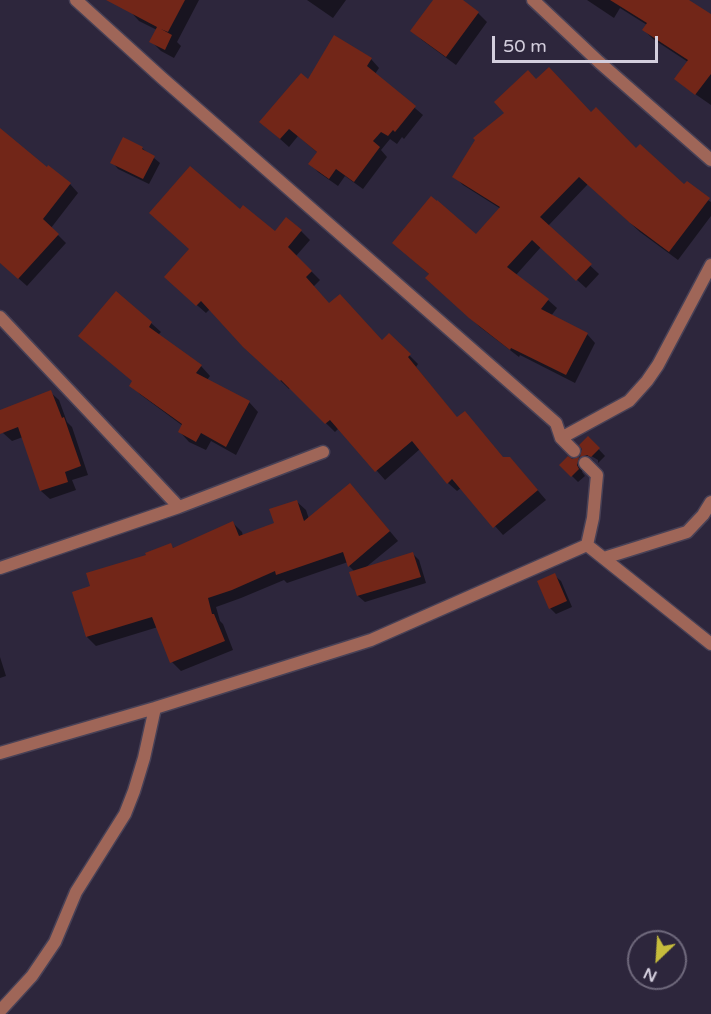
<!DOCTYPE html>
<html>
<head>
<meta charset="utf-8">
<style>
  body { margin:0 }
  #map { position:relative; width:711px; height:1014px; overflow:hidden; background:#2d263c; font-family:"Varela Round",sans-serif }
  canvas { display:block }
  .north { position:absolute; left:627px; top:930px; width:60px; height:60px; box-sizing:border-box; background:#2d263c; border:2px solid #6f697c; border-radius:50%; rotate:205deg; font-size:16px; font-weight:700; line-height:24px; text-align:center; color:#d3cedd }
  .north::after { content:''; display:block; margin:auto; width:21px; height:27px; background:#c6bc3c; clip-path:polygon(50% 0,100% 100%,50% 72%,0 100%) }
  .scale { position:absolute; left:492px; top:36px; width:166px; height:27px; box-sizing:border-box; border:3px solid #d3cedd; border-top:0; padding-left:8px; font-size:18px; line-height:21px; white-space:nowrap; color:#d3cedd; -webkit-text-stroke:4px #2d263c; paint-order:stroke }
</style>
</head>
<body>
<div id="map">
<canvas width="711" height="1014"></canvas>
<div class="north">N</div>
<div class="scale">50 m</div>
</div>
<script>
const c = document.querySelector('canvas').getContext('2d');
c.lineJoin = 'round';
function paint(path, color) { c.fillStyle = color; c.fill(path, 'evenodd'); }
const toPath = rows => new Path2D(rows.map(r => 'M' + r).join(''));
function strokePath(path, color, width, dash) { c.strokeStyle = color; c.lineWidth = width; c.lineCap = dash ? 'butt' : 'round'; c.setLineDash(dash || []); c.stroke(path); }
paint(toPath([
  [135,0,199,0,177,42,181,46,174,58,161,51,151,41,157,30,139,21,130,11],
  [307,0,346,0,333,18],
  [435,0,461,0,478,13,487,22,456,65,422,40,412,31],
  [587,0,686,0,711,26,711,105,685,87,676,78,688,62,653,39,644,30,647,25,620,8,614,18],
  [371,59,379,68,375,74,423,115,404,139,402,137,397,144,390,139,381,150,387,157,363,189,345,176,338,186,318,172,310,163,318,153,298,136,289,147,270,130,308,81],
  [536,80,591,114,637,150,685,186,711,202,711,216,678,260,640,232,588,184,548,226,599,274,586,288,541,247,516,275,548,300,557,308,551,316,587,334,595,343,575,383,520,355,519,357,480,327,436,286,430,275,394,243,476,237,501,209,463,185,454,176,506,113],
  [0,129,47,169,70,184,78,193,51,228,66,243,27,286,0,262],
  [142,148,160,163,149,184,118,169,112,162],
  [240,211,275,233,286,219,301,231,310,240,296,256,320,280,313,287,329,305,383,342,389,335,418,364,416,367,458,419,504,459,510,458,546,500,503,535,461,488,457,491,448,483,420,449,385,480,339,428,335,432,290,388,289,389,254,355,210,309,206,313,175,286],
  [116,293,151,323,161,332,158,335,201,366,210,376,207,380,249,402,258,412,236,455,211,441,206,450,189,442,180,432,183,426,141,395,131,386,134,382,80,336],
  [50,392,59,400,67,422,72,427,88,475,72,480,76,490,50,499,41,491,23,437,12,441,3,433,0,425,0,411],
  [588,438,605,456,598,463,598,460,588,454,588,457,594,461,588,462,582,456],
  [579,459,585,465,582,472,585,476,578,482,561,465],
  [359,494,398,541,365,568,413,554,419,560,426,583,365,602,358,596,355,572,349,566,348,562,287,583,284,580,241,598,216,607,220,621,223,624,233,650,181,671,172,662,158,627,96,646,87,637,92,587,148,556,170,545,175,549,233,523,242,532,243,536,276,524,296,501,306,510,309,519],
  [554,575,561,581,572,607,556,614,550,608],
  [0,657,6,676,0,678]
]), '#0007');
paint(toPath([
  [106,0,185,0,168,32,161,29,172,35,165,50,149,42,157,27],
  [433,0,463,0,479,12,446,57,410,31],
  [610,0,689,0,711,14,711,74,695,95,674,79,688,60,642,30,647,23],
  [334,35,372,58,367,66,416,106,395,132,393,130,388,136,381,132,373,141,380,147,354,182,336,169,329,179,308,164,317,152,289,129,280,139,259,122,301,73,308,79],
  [549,67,591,112,596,107,636,148,640,144,684,184,687,181,710,198,669,252,630,223,579,177,540,217,592,264,576,281,532,240,507,267,549,299,541,309,588,333,566,375,511,348,510,350,469,318,425,278,429,274,392,243,431,196,437,201,437,200,476,234,500,207,452,177,475,140,473,138,504,113,494,102,528,70,536,79],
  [0,128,47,167,48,165,71,183,43,219,59,234,18,279,0,263],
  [123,137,143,147,142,149,155,156,143,179,110,163],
  [190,166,240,209,243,205,275,231,286,217,302,230,288,247,312,271,306,277,329,303,340,294,382,340,389,333,411,354,408,357,457,417,465,411,503,457,510,457,538,490,493,528,452,479,447,484,412,441,375,472,330,420,325,424,281,380,280,381,243,347,201,301,196,306,164,277,189,249,149,213],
  [116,291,152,322,149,327,202,365,196,373,250,401,226,447,201,433,196,442,178,432,182,424,129,386,132,381,78,336],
  [51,390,62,418,64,417,81,466,65,472,68,482,40,491,18,427,0,434,0,410],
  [588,436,600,448,591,457,587,455,580,457,582,449,579,445],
  [568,456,572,459,579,457,577,465,579,469,571,477,559,465],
  [350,483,390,531,348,567,343,552,276,575,275,571,232,590,208,598,212,614,214,614,225,641,170,663,152,617,86,637,72,592,90,586,86,573,146,555,145,553,171,543,173,548,233,521,239,536,274,523,269,509,297,500,304,521],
  [413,552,421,577,357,596,349,572],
  [555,573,567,601,549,609,537,581]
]), '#722618');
const minor = toPath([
  [76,0,162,78,556,423,561,438,574,451],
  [533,0,599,62,711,160],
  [0,317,179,507],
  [561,438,629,401,647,381,658,365,711,265],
  [585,463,597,475,593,518,587,545,711,644],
  [604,558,687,532,703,515,711,502],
  [0,568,179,507,323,452],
  [0,753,155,708,371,640,587,545],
  [0,1011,32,976,55,942,76,892,125,814,134,791,144,758,155,708]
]);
strokePath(minor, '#484156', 15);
strokePath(minor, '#9f6658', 12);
</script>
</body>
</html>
